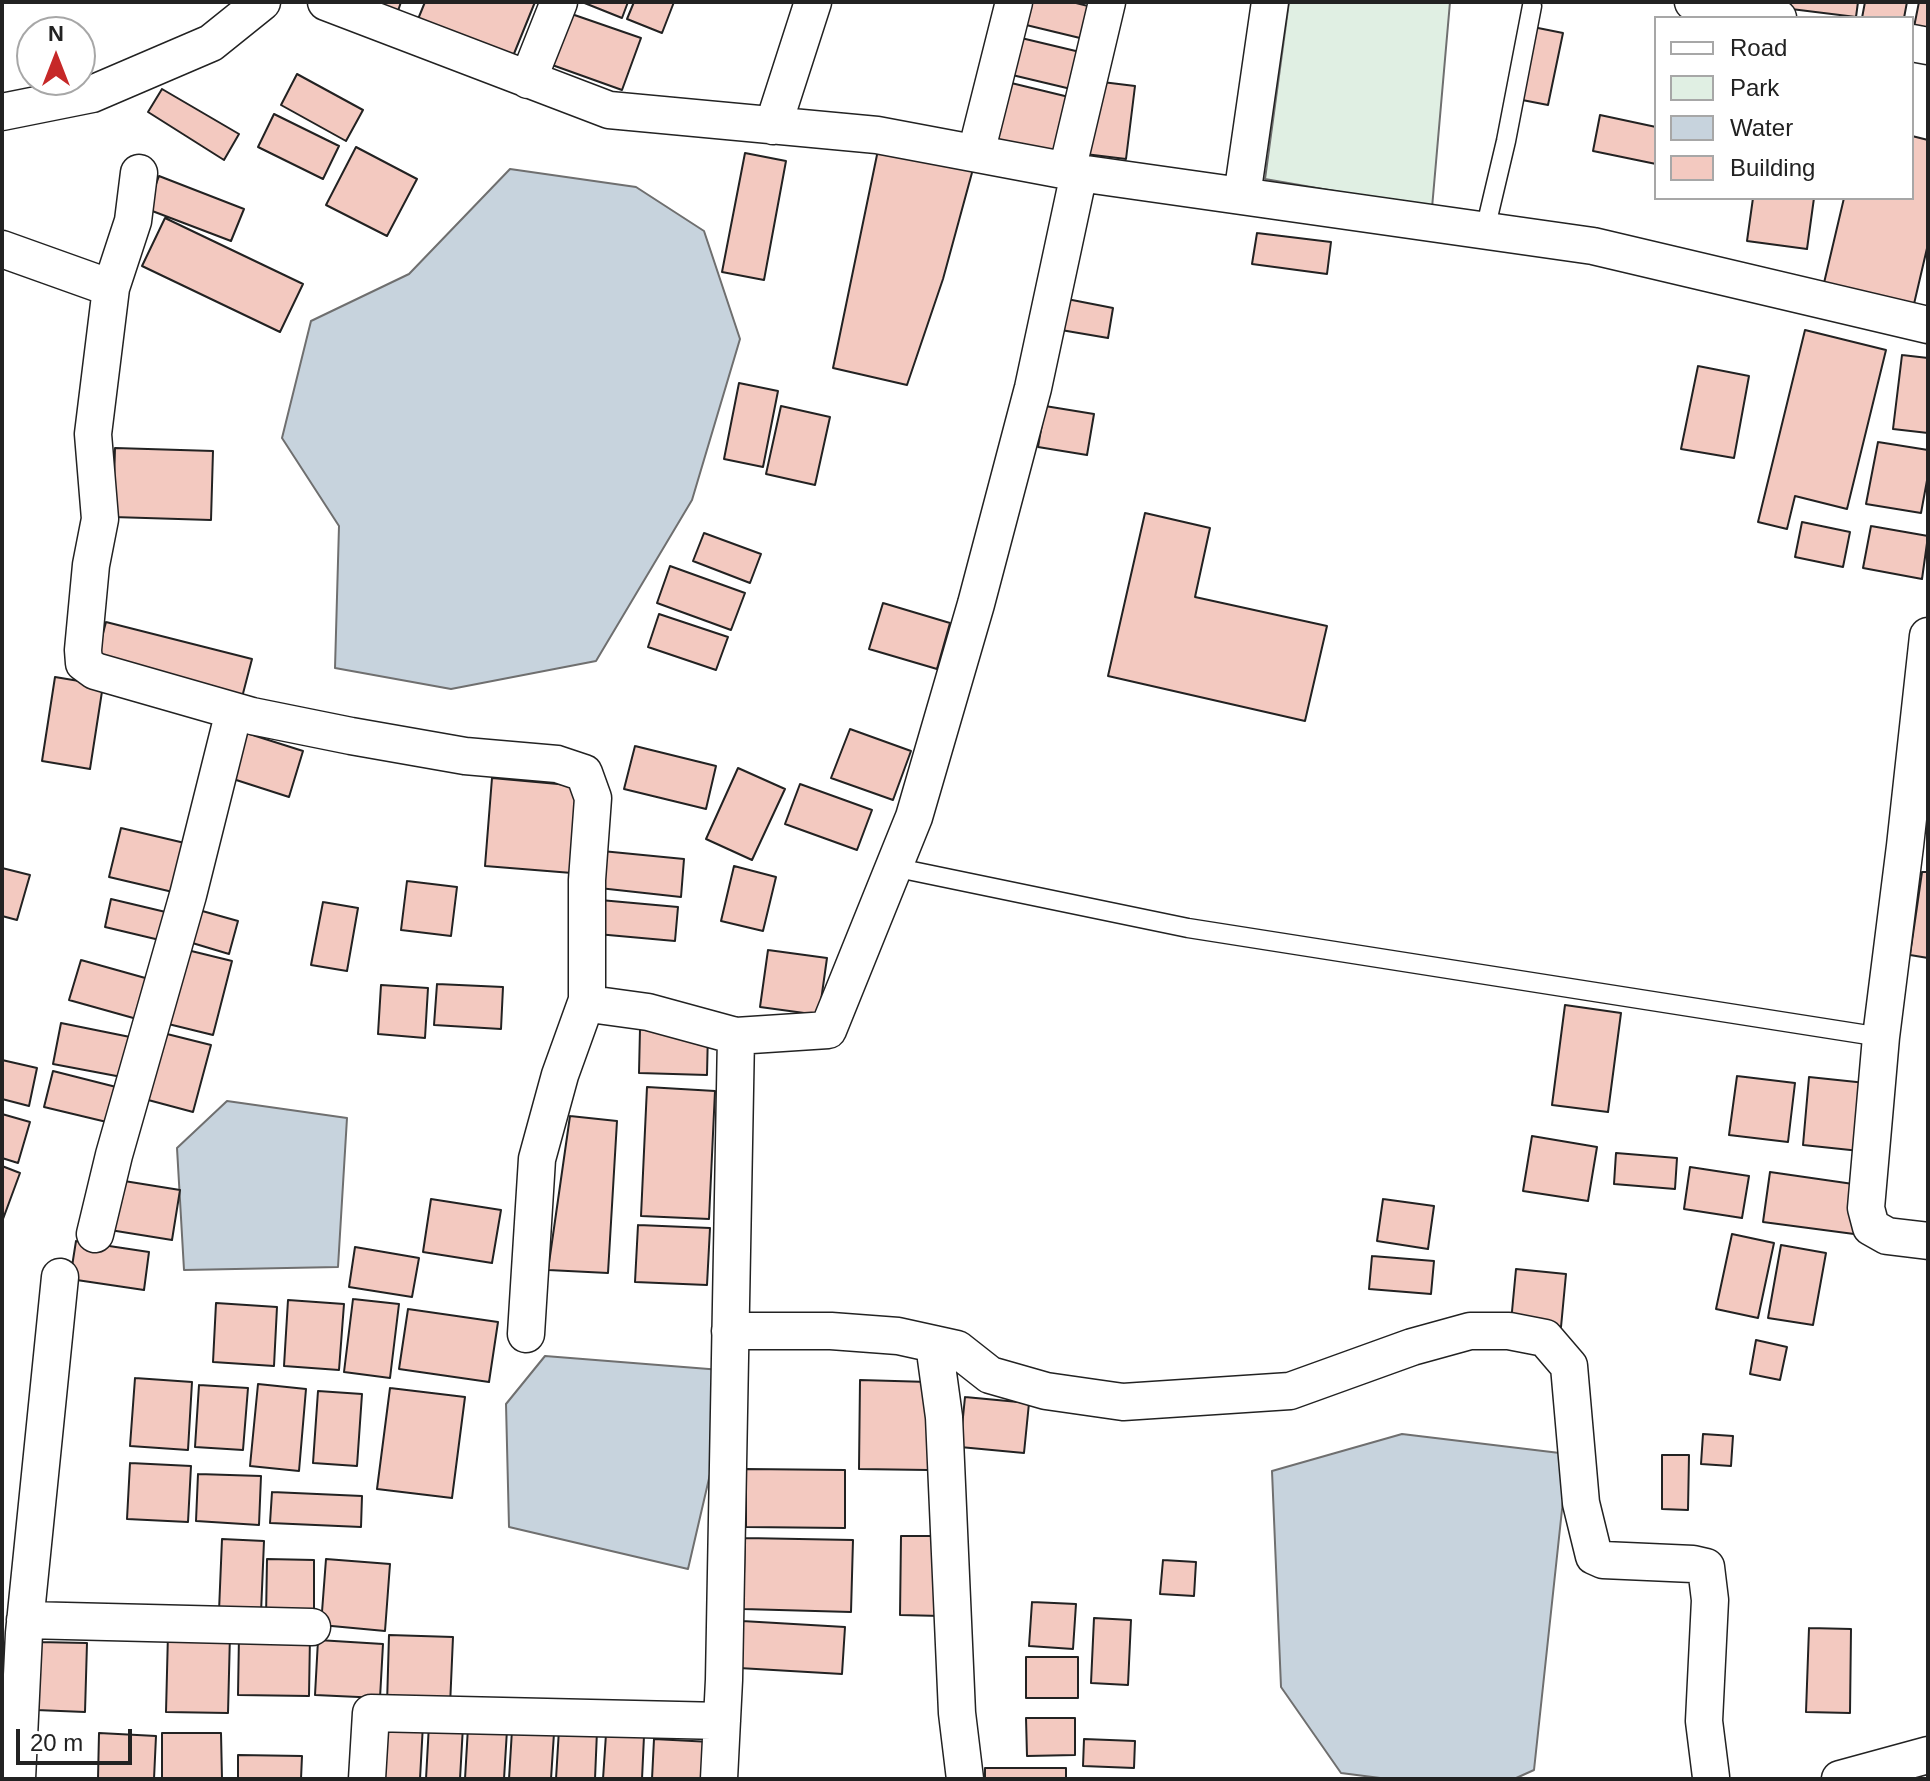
<!DOCTYPE html>
<html>
<head>
<meta charset="utf-8">
<style>
  body { margin:0 }
  #map { position:relative; width:1930px; height:1781px; overflow:hidden; background:#fff; font-family:Helvetica,sans-serif }
  canvas { display:block }
  .frame { position:absolute; inset:0; border:4px solid #222; pointer-events:none }
  .legend { position:absolute; left:1654px; top:16px; width:260px; height:184px; box-sizing:border-box; background:#fff; border:2px solid #a7a7a7; margin:0; padding:10px 14px; list-style:none; font-size:24px; color:#222 }
  .legend li { display:flex; align-items:center; gap:16px; height:40px }
  .legend b { width:40px; border:2px solid #a7a7a7 }
  .north { position:absolute; left:16px; top:16px; width:80px; height:80px; box-sizing:border-box; background:#fff; border:2px solid #a7a7a7; border-radius:50%; rotate:0deg; font-size:22px; font-weight:700; line-height:32px; text-align:center; color:#222 }
  .north::after { content:''; display:block; margin:auto; width:28px; height:36px; background:#c62828; clip-path:polygon(50% 0,100% 100%,50% 72%,0 100%) }
  .scale { position:absolute; left:16px; top:1729px; width:116px; height:36px; box-sizing:border-box; border:4px solid #222; border-top:0; padding-left:10px; font-size:24px; line-height:28px; white-space:nowrap; color:#222; -webkit-text-stroke:6px #fff; paint-order:stroke }
</style>
</head>
<body>
<div id="map">
<canvas width="1930" height="1781"></canvas>
<div class="frame"></div>
<ul class="legend">
<li><b style="height:10px;background:#fff"></b>Road</li>
<li><b style="height:22px;background:#e0efe3"></b>Park</li>
<li><b style="height:22px;background:#c7d3dd"></b>Water</li>
<li><b style="height:22px;background:#f3c9c0"></b>Building</li>
</ul>
<div class="north">N</div>
<div class="scale">20 m</div>
</div>
<script>
const c = document.querySelector('canvas').getContext('2d');
c.lineJoin = 'round';
function paint(path, color) { c.fillStyle = color; c.fill(path, 'evenodd'); }
const toPath = rows => new Path2D(rows.map(r => 'M' + r).join(''));
function strokePath(path, color, width, dash) { c.strokeStyle = color; c.lineWidth = width; c.lineCap = dash ? 'butt' : 'round'; c.setLineDash(dash || []); c.stroke(path); }
const green = toPath([
  [1289,2,1450,2,1432,208,1265,179,1289,2]
]);
paint(green, '#e0efe3');
strokePath(green, '#6f6f6f', 2);
const water = toPath([
  [510,169,636,187,704,231,740,339,692,500,596,661,451,689,335,668,339,526,282,438,311,321,409,274,510,169],
  [227,1101,347,1118,338,1267,184,1270,177,1148,227,1101],
  [545,1356,734,1371,688,1569,509,1527,506,1404,545,1356],
  [1402,1434,1568,1454,1534,1770,1514,1779,1388,1779,1341,1773,1281,1687,1272,1471,1402,1434]
]);
paint(water, '#c7d3dd');
strokePath(water, '#6f6f6f', 2);
const building = toPath([
  [354,2,401,2,396,17,354,2],
  [425,2,535,2,509,66,414,29,425,2],
  [582,2,628,2,622,18,582,2],
  [634,2,674,2,662,33,627,19,634,2],
  [1027,2,1072,2,1088,6,1080,38,1022,24,1027,2],
  [1784,2,1858,2,1856,17,1783,8,1784,2],
  [1865,2,1907,2,1904,18,1862,18,1865,2],
  [1919,2,1928,2,1928,40,1912,37,1919,2],
  [560,10,641,38,622,90,541,61,560,10],
  [1533,27,1563,33,1548,105,1517,99,1533,27],
  [1017,37,1080,52,1071,89,1008,74,1017,37],
  [297,74,363,110,346,141,281,105,297,74],
  [1003,81,1073,98,1059,156,989,139,1003,81],
  [1094,81,1135,86,1126,159,1085,154,1094,81],
  [162,89,239,134,224,160,148,112,162,89],
  [274,114,339,146,323,179,258,147,274,114],
  [1600,115,1656,127,1656,164,1593,151,1600,115],
  [1912,136,1928,140,1928,244,1914,304,1824,283,1844,198,1912,198,1912,136],
  [356,147,417,179,387,236,326,205,356,147],
  [878,150,973,169,943,279,907,385,833,368,878,150],
  [745,153,786,161,764,280,722,272,745,153],
  [159,176,244,209,231,241,147,209,159,176],
  [1753,198,1814,198,1807,249,1747,241,1753,198],
  [165,218,303,284,280,332,142,266,165,218],
  [1257,233,1331,242,1327,274,1252,264,1257,233],
  [1067,299,1113,308,1108,338,1061,330,1067,299],
  [1805,330,1886,350,1847,509,1795,496,1787,529,1758,522,1805,330],
  [1902,355,1928,358,1928,433,1893,429,1902,355],
  [1698,366,1749,376,1734,458,1681,449,1698,366],
  [739,383,778,391,763,467,724,459,739,383],
  [781,406,830,417,815,485,766,474,781,406],
  [1045,406,1094,414,1087,455,1038,447,1045,406],
  [1878,442,1928,450,1928,475,1921,513,1866,504,1878,442],
  [115,448,213,451,211,520,113,517,115,448],
  [1145,513,1210,528,1195,597,1327,626,1305,721,1108,676,1145,513],
  [1802,522,1850,532,1843,567,1795,557,1802,522],
  [1871,526,1928,536,1922,579,1863,568,1871,526],
  [704,533,761,554,750,583,693,561,704,533],
  [670,566,745,593,731,630,657,603,670,566],
  [883,603,950,623,937,669,869,649,883,603],
  [659,614,728,637,716,670,648,647,659,614],
  [106,622,252,659,240,705,94,667,106,622],
  [55,677,103,685,90,769,42,761,55,677],
  [850,729,911,751,893,800,831,778,850,729],
  [243,732,303,751,289,797,230,778,243,732],
  [635,746,716,766,706,809,624,789,635,746],
  [738,768,785,789,752,860,706,839,738,768],
  [492,778,580,786,572,873,485,866,492,778],
  [800,784,872,810,857,850,785,824,800,784],
  [121,828,189,844,177,893,109,877,121,828],
  [602,851,684,859,681,897,599,888,602,851],
  [734,866,776,877,763,931,721,921,734,866],
  [2,868,30,875,17,920,2,916,2,868],
  [1922,872,1928,872,1928,958,1910,955,1922,872],
  [407,881,457,887,451,936,401,930,407,881],
  [111,899,174,914,168,942,105,927,111,899],
  [600,900,678,907,675,941,597,934,600,900],
  [323,902,358,908,347,971,311,965,323,902],
  [188,907,238,921,229,954,179,939,188,907],
  [175,947,232,961,213,1035,156,1021,175,947],
  [768,950,827,958,819,1015,760,1007,768,950],
  [81,960,156,981,144,1021,69,1000,81,960],
  [437,984,503,987,501,1029,434,1025,437,984],
  [381,985,428,988,425,1038,378,1034,381,985],
  [1565,1005,1621,1013,1608,1112,1552,1105,1565,1005],
  [61,1023,135,1038,127,1078,53,1064,61,1023],
  [640,1029,708,1030,707,1075,639,1073,640,1029],
  [155,1031,211,1045,193,1112,137,1097,155,1031],
  [2,1060,37,1068,29,1106,2,1099,2,1060],
  [53,1071,124,1089,115,1124,44,1107,53,1071],
  [1737,1076,1795,1083,1788,1142,1729,1135,1737,1076],
  [1809,1077,1866,1083,1860,1151,1803,1145,1809,1077],
  [647,1087,715,1091,709,1219,641,1216,647,1087],
  [2,1114,30,1122,18,1163,2,1158,2,1114],
  [570,1116,617,1121,608,1273,548,1270,570,1116],
  [1532,1136,1597,1147,1588,1201,1523,1191,1532,1136],
  [1616,1153,1677,1158,1675,1189,1614,1184,1616,1153],
  [2,1166,20,1173,3,1219,2,1218,2,1166],
  [1690,1167,1749,1176,1742,1218,1684,1209,1690,1167],
  [1770,1172,1860,1185,1854,1234,1763,1222,1770,1172],
  [118,1180,180,1190,172,1240,110,1230,118,1180],
  [431,1199,501,1210,492,1263,423,1252,431,1199],
  [1383,1199,1434,1206,1428,1249,1377,1241,1383,1199],
  [638,1225,710,1228,707,1285,635,1282,638,1225],
  [1732,1234,1774,1243,1758,1318,1716,1309,1732,1234],
  [76,1241,149,1252,144,1290,70,1279,76,1241],
  [1781,1245,1826,1253,1813,1325,1768,1318,1781,1245],
  [355,1247,419,1258,412,1297,349,1287,355,1247],
  [1372,1256,1434,1261,1431,1294,1369,1289,1372,1256],
  [1516,1269,1566,1274,1561,1327,1511,1322,1516,1269],
  [353,1299,399,1304,390,1378,344,1372,353,1299],
  [288,1300,344,1304,339,1370,284,1366,288,1300],
  [216,1303,277,1307,274,1366,213,1362,216,1303],
  [408,1309,498,1322,489,1382,399,1369,408,1309],
  [1756,1340,1787,1347,1780,1380,1750,1374,1756,1340],
  [135,1378,192,1382,188,1450,130,1446,135,1378],
  [860,1380,929,1382,928,1470,859,1469,860,1380],
  [258,1384,306,1389,299,1471,250,1466,258,1384],
  [199,1385,248,1388,243,1450,195,1447,199,1385],
  [390,1388,465,1397,452,1498,377,1489,390,1388],
  [318,1391,362,1394,357,1466,313,1463,318,1391],
  [965,1397,1029,1403,1024,1453,960,1447,965,1397],
  [1703,1434,1733,1436,1731,1466,1701,1464,1703,1434],
  [1662,1455,1689,1455,1688,1510,1662,1509,1662,1455],
  [130,1463,191,1466,188,1522,127,1519,130,1463],
  [746,1469,845,1470,845,1528,746,1527,746,1469],
  [198,1474,261,1476,259,1525,196,1521,198,1474],
  [272,1492,362,1496,361,1527,270,1523,272,1492],
  [901,1536,941,1536,941,1616,900,1615,901,1536],
  [745,1538,853,1540,851,1612,743,1609,745,1538],
  [222,1539,264,1541,261,1613,219,1611,222,1539],
  [267,1559,314,1560,314,1618,266,1618,267,1559],
  [326,1559,390,1564,385,1631,321,1625,326,1559],
  [1163,1560,1196,1562,1194,1596,1160,1594,1163,1560],
  [1032,1602,1076,1604,1073,1649,1029,1646,1032,1602],
  [1094,1618,1131,1620,1128,1685,1091,1683,1094,1618],
  [742,1621,845,1627,842,1674,739,1668,742,1621],
  [1809,1628,1851,1629,1850,1713,1806,1712,1809,1628],
  [168,1633,230,1634,228,1713,166,1712,168,1633],
  [239,1635,310,1636,309,1696,238,1695,239,1635],
  [389,1635,453,1637,450,1706,387,1704,389,1635],
  [318,1640,383,1644,380,1698,315,1695,318,1640],
  [38,1642,87,1643,85,1712,36,1710,38,1642],
  [1026,1657,1078,1657,1078,1698,1026,1698,1026,1657],
  [1026,1718,1075,1718,1075,1755,1027,1756,1026,1718],
  [376,1722,423,1724,420,1779,373,1779,376,1722],
  [429,1724,463,1726,460,1779,426,1779,429,1724],
  [468,1727,507,1730,504,1779,465,1779,468,1727],
  [559,1729,597,1731,595,1779,556,1779,559,1729],
  [512,1730,554,1733,551,1779,509,1779,512,1730],
  [99,1733,156,1736,154,1779,98,1779,99,1733],
  [162,1733,221,1733,222,1779,162,1779,162,1733],
  [606,1734,644,1736,642,1779,603,1779,606,1734],
  [654,1739,711,1742,709,1779,652,1779,654,1739],
  [1084,1739,1135,1741,1134,1768,1083,1766,1084,1739],
  [238,1755,302,1756,301,1779,238,1779,238,1755],
  [985,1768,1066,1768,1066,1779,985,1779,985,1768]
]);
paint(building, '#f3c9c0');
strokePath(building, '#222', 2);
const lane = toPath([
  [1485,230,1506,141,1532,6],
  [893,867,1188,928,1881,1037]
]);
const street = toPath([
  [326,2,609,110,877,135,1079,173,1593,246,1928,325],
  [1693,2,1778,18],
  [1912,43,1928,46],
  [528,80,559,2],
  [2,112,92,94,211,43,262,2],
  [773,126,813,2],
  [976,153,1014,2],
  [1067,171,1107,2],
  [139,173,133,221,111,288,93,434,100,519,91,565,83,650,84,663,95,671,252,716,351,736,465,756,557,764,584,773,593,798,587,880,587,1000,560,1075,537,1159,526,1334],
  [1242,196,1270,2],
  [2,249,111,288],
  [1928,636,1905,846,1881,1037,1866,1208,1871,1227,1887,1236,1928,1241],
  [587,1000,597,1005,648,1012,736,1036],
  [95,1234,114,1155,188,895,234,711],
  [730,1331,831,1331,898,1336,957,1349,990,1375,1046,1391,1123,1402,1290,1391,1412,1347,1470,1331,1509,1331,1545,1338,1569,1366,1581,1503,1594,1556,1603,1560,1693,1564,1706,1567,1710,1600,1704,1721,1711,1777],
  [934,1344,944,1417,957,1713,965,1779],
  [25,1620,312,1627],
  [17,1779,24,1633,60,1277],
  [367,1779,371,1713,722,1721],
  [719,1779,724,1680,736,1036,828,1030,914,817,976,604,1033,388,1079,173],
  [1840,1779,1928,1755]
]);
strokePath(lane, '#222', 21);
strokePath(street, '#222', 39);
strokePath(lane, '#fff', 18);
strokePath(street, '#fff', 36);
</script>
</body>
</html>
